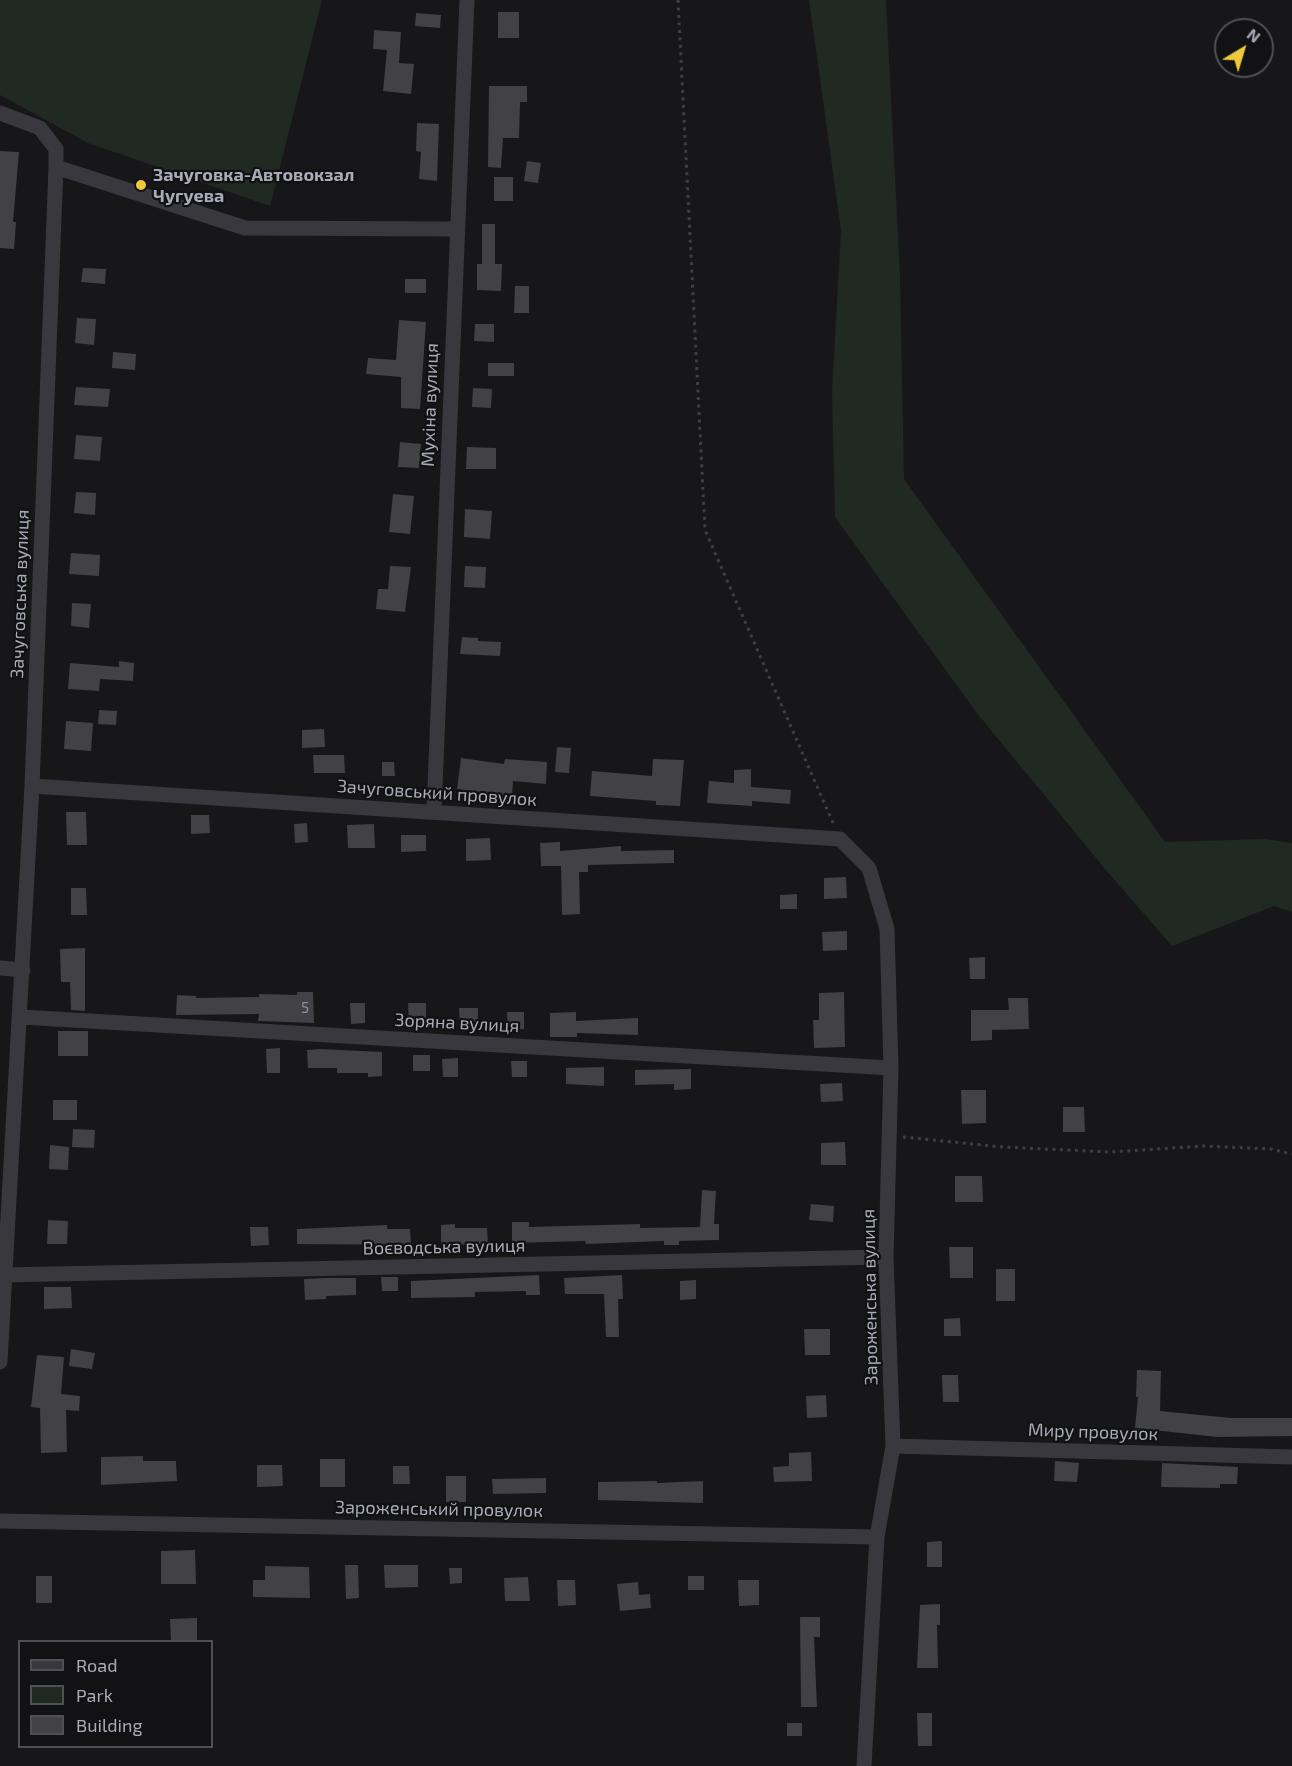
<!DOCTYPE html>
<html>
<head>
<meta charset="utf-8">
<style>
  body { margin:0 }
  #map { position:relative; width:1292px; height:1766px; overflow:hidden; background:#171719; font-family:"Exo 2",sans-serif }
  canvas { display:block }
  .legend { position:absolute; left:18px; top:1640px; width:195px; height:108px; box-sizing:border-box; background:#121214; border:2px solid #4e5056; margin:0; padding:8px 10px; list-style:none; font-size:18px; color:#a9acb8 }
  .legend li { display:flex; align-items:center; gap:12px; height:30px }
  .legend b { width:30px; border:2px solid #4e5056 }
  .north { position:absolute; left:1214px; top:18px; width:60px; height:60px; box-sizing:border-box; background:#121214; border:2px solid #4e5056; border-radius:50%; rotate:38deg; font-size:16px; font-weight:700; line-height:24px; text-align:center; color:#a9acb8 }
  .north::after { content:''; display:block; margin:auto; width:21px; height:27px; background:#ecca3b; clip-path:polygon(50% 0,100% 100%,50% 72%,0 100%) }
</style>
</head>
<body>
<div id="map">
<canvas width="1292" height="1766"></canvas>
<ul class="legend">
<li><b style="height:8px;background:#38383e"></b>Road</li>
<li><b style="height:16px;background:#212923"></b>Park</li>
<li><b style="height:16px;background:#414146"></b>Building</li>
</ul>
<div class="north">N</div>
</div>
<script>
const c = document.querySelector('canvas').getContext('2d');
c.lineJoin = 'round';
function paint(path, color) { c.fillStyle = color; c.fill(path, 'evenodd'); }
const toPath = rows => new Path2D(rows.map(r => 'M' + r).join(''));
function strokePath(path, color, width, dash) { c.strokeStyle = color; c.lineWidth = width; c.lineCap = dash ? 'butt' : 'round'; c.setLineDash(dash || []); c.stroke(path); }
function drawText(font, color, halo, rows, align = 'center') {
  c.font = font + ' "Exo 2",sans-serif'; c.lineWidth = 4.5; c.setLineDash([]); c.textBaseline = 'middle'; c.strokeStyle = halo; c.fillStyle = color; for (const [text, x, y, turn = 0] of rows) {
    c.save(); c.translate(x, y); c.rotate((+turn || 0) * Math.PI / 180); c.textAlign = isNaN(turn) ? turn : align; if (halo) c.strokeText(text, 0, 0); c.fillText(text, 0, 0); c.restore();
  }
}
paint(toPath([
  [0,0,322,0,270,206,88,143,0,95],
  [809,0,886,0,900,276,904,479,1165,842,1265,839,1292,843,1292,912,1274,906,1172,946,1105,869,976,712,835,517,832,391,841,230]
]), '#212923');
paint(toPath([
  [498,12,519,12,519,38,498,38],
  [416,13,441,15,440,28,415,26],
  [374,30,401,32,399,63,414,64,411,94,383,91,387,50,373,49],
  [489,86,527,86,527,102,520,102,519,138,503,138,501,168,488,167],
  [417,123,439,124,437,181,419,179,421,152,416,151],
  [0,151,19,152,13,222,16,222,14,249,0,248],
  [527,161,541,163,538,183,524,181],
  [494,177,513,177,513,201,494,201],
  [482,224,495,224,495,264,502,264,501,291,477,290,477,264,482,264],
  [83,268,106,269,105,284,81,282],
  [405,279,426,279,426,293,405,293],
  [515,286,529,286,529,313,514,313],
  [77,318,96,319,94,345,75,343],
  [399,320,426,322,420,409,401,408,401,377,366,374,368,358,396,360],
  [475,324,494,324,494,342,474,341],
  [113,352,136,354,135,370,112,368],
  [488,363,514,363,514,376,488,376],
  [76,387,110,389,108,407,74,405],
  [473,388,492,389,491,408,472,407],
  [76,435,102,437,100,461,74,459],
  [400,442,421,444,419,468,398,467],
  [467,447,496,448,496,469,466,469],
  [76,492,96,493,95,515,74,513],
  [393,494,414,496,410,534,389,532],
  [465,509,492,511,490,539,464,537],
  [71,553,100,555,99,576,69,574],
  [390,566,411,567,405,612,376,609,378,589,388,589],
  [465,566,486,567,485,588,464,587],
  [72,603,91,604,89,628,71,626],
  [462,637,478,638,478,641,501,642,500,656,460,654],
  [119,661,134,663,133,681,100,679,99,691,68,689,70,663,119,667],
  [99,710,117,711,116,725,98,724],
  [66,721,93,723,91,751,64,749],
  [324,729,325,747,302,748,302,730],
  [557,747,571,748,569,773,555,772],
  [313,755,344,755,345,773,314,773],
  [461,758,504,764,505,759,547,762,546,784,513,781,512,796,457,789],
  [653,759,684,760,680,806,656,805,656,801,590,796,592,771,652,776],
  [382,762,394,762,395,776,382,776],
  [751,769,751,787,791,790,790,804,752,801,752,806,707,803,709,781,734,783,734,770],
  [66,812,86,812,87,845,67,845],
  [191,815,209,815,210,833,191,834],
  [307,823,308,842,295,843,294,824],
  [374,824,375,848,348,848,347,825],
  [401,835,426,835,426,851,401,852],
  [490,838,491,860,466,861,466,839],
  [560,842,560,851,621,846,621,851,674,850,674,863,588,865,588,872,579,872,580,914,562,915,561,866,541,866,540,843],
  [846,877,847,898,824,899,824,878],
  [71,888,86,888,87,915,71,915],
  [797,894,797,909,780,909,780,895],
  [847,931,847,950,823,951,822,932],
  [85,948,85,1011,71,1010,70,982,61,982,60,949],
  [985,957,985,979,970,979,969,958],
  [297,992,313,992,314,1023,258,1021,259,1014,176,1015,177,995,196,996,196,998,259,997,259,994,297,995],
  [844,992,845,1047,814,1048,813,1020,819,1020,819,993],
  [1008,998,1028,998,1029,1029,992,1030,992,1040,971,1041,971,1010,1009,1010],
  [350,1003,365,1003,365,1023,351,1024],
  [408,1003,426,1003,426,1027,409,1027],
  [459,1008,478,1008,478,1027,460,1028],
  [507,1012,524,1012,524,1029,508,1029],
  [576,1012,576,1021,638,1018,638,1035,577,1033,577,1037,550,1037,550,1013],
  [58,1031,88,1031,88,1056,58,1056],
  [280,1048,280,1073,267,1073,266,1049],
  [320,1049,382,1052,382,1076,368,1077,368,1073,337,1073,337,1068,308,1068,307,1050],
  [413,1055,430,1055,430,1071,413,1071],
  [458,1058,458,1077,443,1077,442,1059],
  [511,1061,527,1061,527,1077,512,1077],
  [604,1067,604,1086,566,1084,566,1068],
  [691,1069,691,1089,674,1090,674,1084,635,1085,635,1070],
  [842,1083,843,1101,821,1102,820,1084],
  [961,1090,986,1090,986,1123,962,1124],
  [53,1100,77,1100,77,1120,53,1120],
  [1063,1107,1084,1107,1085,1132,1063,1132],
  [73,1129,95,1130,94,1148,72,1147],
  [845,1142,846,1165,821,1165,821,1143],
  [50,1145,69,1147,68,1170,49,1169],
  [955,1176,982,1176,983,1202,955,1202],
  [702,1190,716,1191,714,1224,719,1224,719,1240,679,1241,679,1245,664,1245,664,1241,586,1244,585,1241,512,1243,512,1222,529,1222,529,1227,640,1224,640,1228,700,1227],
  [811,1204,834,1206,833,1222,809,1220],
  [48,1220,68,1221,67,1244,47,1244],
  [455,1224,455,1228,487,1228,488,1244,441,1245,441,1225],
  [387,1225,387,1229,410,1229,411,1245,297,1244,297,1229],
  [250,1227,268,1227,269,1245,251,1246],
  [949,1247,973,1247,973,1278,950,1278],
  [996,1269,1015,1269,1015,1301,996,1301],
  [539,1275,540,1295,526,1295,526,1291,475,1292,475,1297,411,1298,411,1281],
  [622,1275,623,1299,618,1299,619,1337,606,1337,604,1294,565,1294,564,1278],
  [381,1277,398,1277,398,1291,382,1291],
  [325,1278,356,1278,356,1295,326,1296,326,1299,305,1300,304,1279],
  [696,1280,696,1299,680,1300,680,1281],
  [44,1287,71,1287,72,1308,44,1309],
  [960,1318,961,1336,944,1336,944,1319],
  [804,1329,830,1329,830,1355,805,1355],
  [71,1349,95,1353,92,1369,69,1366],
  [37,1355,64,1357,61,1394,80,1396,79,1411,66,1410,67,1452,41,1453,40,1408,31,1407],
  [1137,1370,1161,1371,1160,1411,1231,1418,1292,1418,1292,1436,1217,1437,1135,1428,1138,1397,1136,1397],
  [942,1375,958,1375,959,1402,943,1402],
  [826,1395,827,1417,807,1418,806,1396],
  [811,1452,812,1481,774,1482,773,1467,789,1466,789,1453],
  [143,1456,143,1461,176,1461,177,1481,101,1485,101,1457],
  [320,1459,345,1459,345,1487,320,1487],
  [1055,1461,1079,1463,1077,1482,1054,1481],
  [1162,1463,1238,1467,1237,1484,1220,1484,1220,1488,1161,1487],
  [257,1465,282,1465,283,1486,257,1487],
  [393,1466,409,1466,410,1484,393,1484],
  [446,1476,466,1476,466,1502,446,1502],
  [546,1478,546,1493,493,1494,492,1479],
  [657,1481,657,1483,703,1481,703,1503,598,1500,598,1482],
  [942,1541,942,1567,927,1567,927,1542],
  [195,1550,196,1584,161,1584,161,1551],
  [345,1565,358,1565,359,1598,346,1599],
  [384,1565,418,1565,418,1587,385,1588],
  [265,1566,309,1567,310,1598,253,1597,253,1580,265,1580],
  [449,1568,462,1568,462,1583,450,1584],
  [36,1576,52,1576,52,1603,36,1603],
  [688,1576,704,1576,704,1590,688,1590],
  [528,1577,530,1601,505,1601,504,1578],
  [557,1580,575,1580,576,1605,558,1606],
  [738,1580,759,1580,759,1605,739,1606],
  [638,1582,639,1595,650,1594,651,1608,620,1611,617,1584],
  [940,1604,940,1625,937,1625,938,1668,917,1668,920,1605],
  [800,1617,820,1617,820,1637,814,1637,817,1707,801,1707],
  [197,1618,197,1641,171,1641,170,1619],
  [917,1713,932,1713,932,1746,918,1746],
  [787,1723,802,1723,802,1736,787,1736]
]), '#414146');
strokePath(toPath([
  [678,0,705,530,833,823],
  [903,1137,1002,1147,1110,1152,1204,1146,1271,1149,1292,1154]
]), '#3e3f45', 3, [3, 4.5]);
strokePath(toPath([
  [0,113,40,128,56,149,56,167,32,786,0,1362],
  [56,167,245,228,456,229],
  [32,786,840,839,869,868,887,929,891,1068,886,1257,893,1446,877,1537,864,1766],
  [434,812,467,0],
  [0,968,23,970],
  [21,1017,891,1068],
  [3,1275,886,1257],
  [893,1446,1292,1457],
  [0,1521,877,1537]
]), '#38383e', 15);
for (const [x, y, r, color] of [
  [141,185,6,"#ecca3b"]
]) { const dot = new Path2D(); dot.arc(x, y, r, 0, 2 * Math.PI); c.fillStyle = color; c.fill(dot); strokePath(dot, '#121214', 2); }
drawText('15px', '#8f919c', null, [
  ["5",305,1008]
]);
drawText('bold 18px', '#a9acb8', '#121214', [
  ["Зачуговка-Автовокзал",153,175],
  ["Чугуева",153,196]
], 'left');
drawText('18px', '#a9acb8', '#121214', [
  ["Мухіна вулиця",430,405,-88],
  ["Зачуговська вулиця",20,594,-88],
  ["Зачуговський провулок",437,793,4],
  ["Зоряна вулиця",457,1023,3],
  ["Воєводська вулиця",444,1247,-1],
  ["Зароженська вулиця",870,1297,-91],
  ["Миру провулок",1093,1432,2],
  ["Зароженський провулок",439,1509,1]
]);
</script>
</body>
</html>
